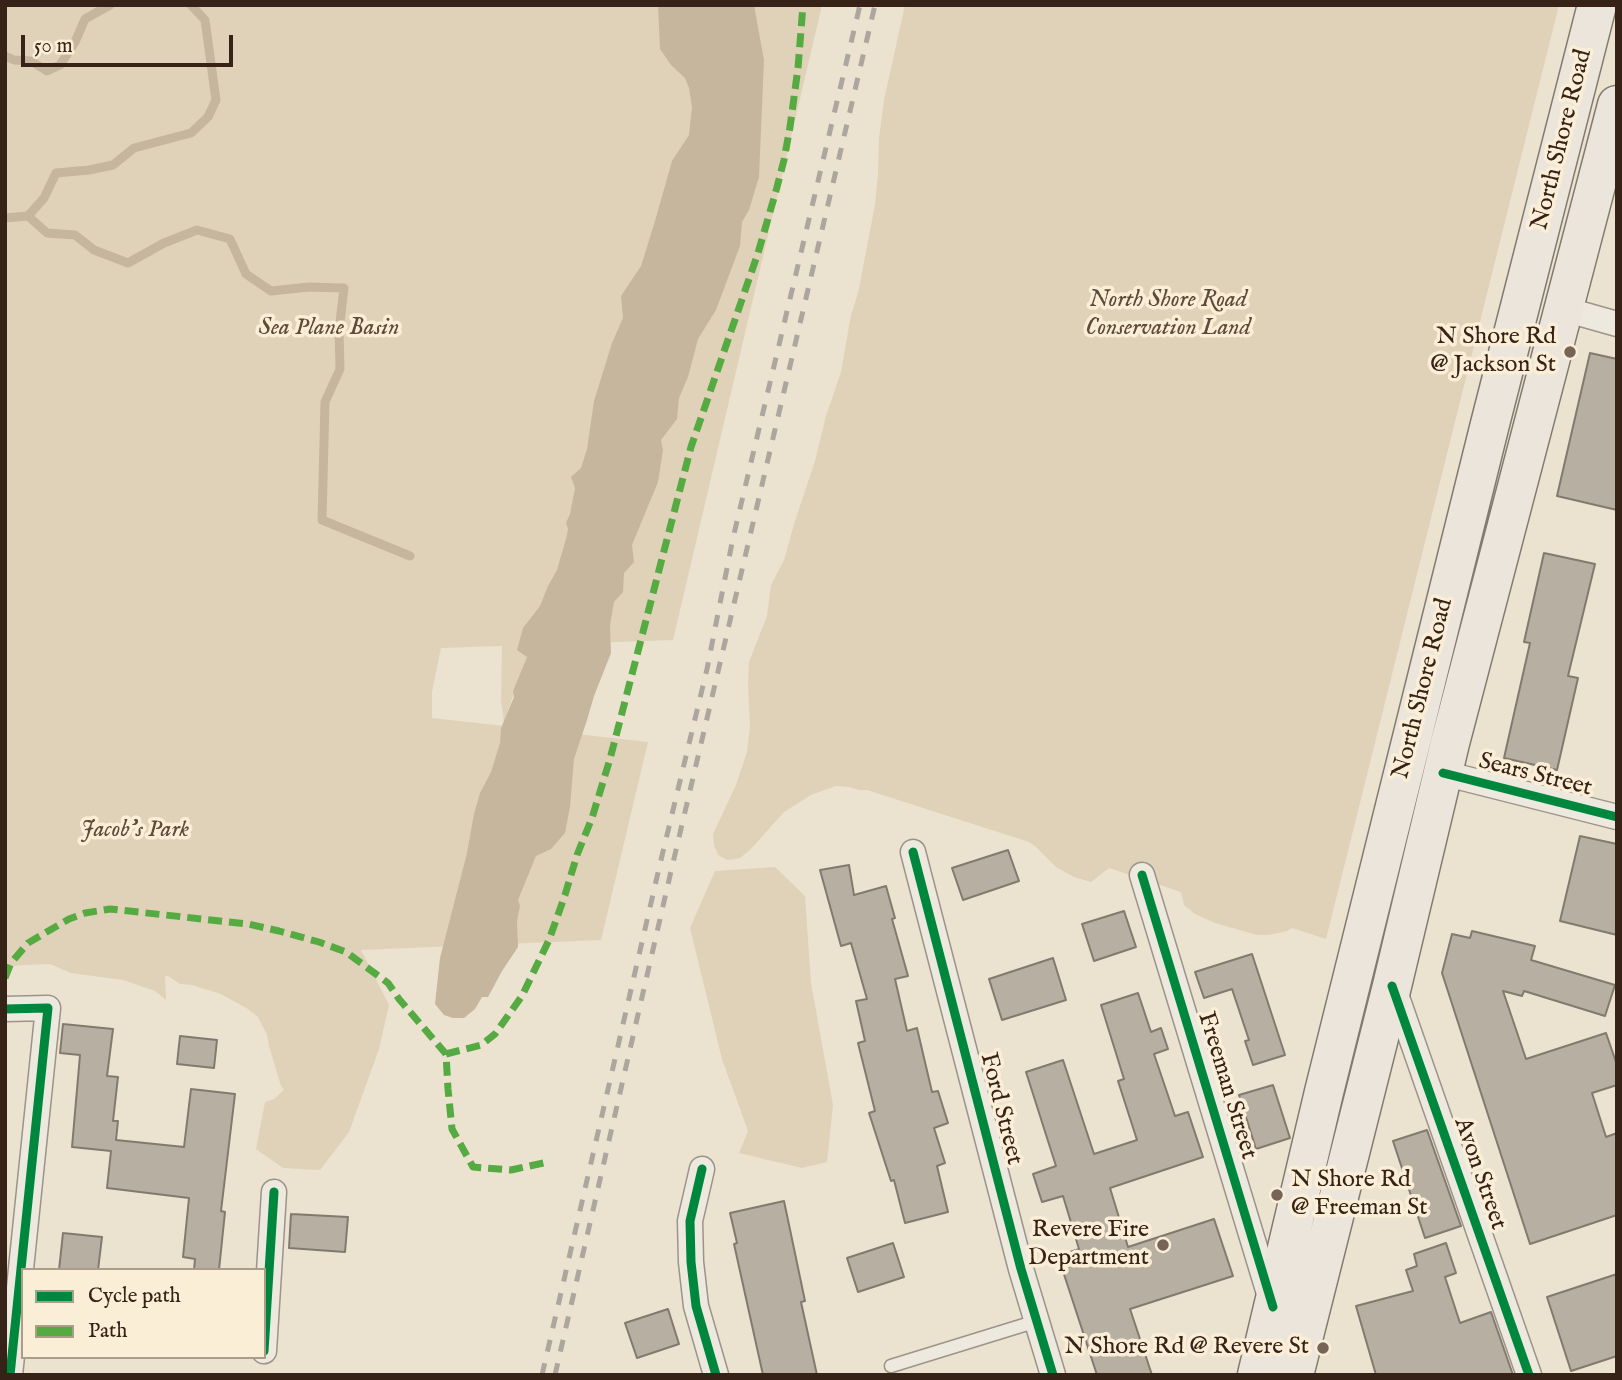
<!DOCTYPE html>
<html>
<head>
<meta charset="utf-8">
<style>
  body { margin:0 }
  #map { position:relative; width:1622px; height:1380px; overflow:hidden; background:#ebe2cf; font-family:"IM FELL English",serif }
  canvas { display:block }
  .frame { position:absolute; inset:0; border:7px solid #372217; pointer-events:none }
  .legend { position:absolute; left:21px; top:1268px; width:245px; height:91px; box-sizing:border-box; background:#faeed7; border:2px solid #ac9c8a; margin:0; padding:9px 12px; list-style:none; font-size:21px; color:#372217 }
  .legend li { display:flex; align-items:center; gap:14px; height:35px }
  .legend b { width:35px; border:2px solid #ac9c8a }
  .scale { position:absolute; left:21px; top:35px; width:212px; height:32px; box-sizing:border-box; border:4px solid #372217; border-top:0; padding-left:9px; font-size:21px; line-height:24px; white-space:nowrap; color:#372217; -webkit-text-stroke:5px #faeed7; paint-order:stroke }
</style>
</head>
<body>
<div id="map">
<canvas width="1622" height="1380"></canvas>
<div class="frame"></div>
<ul class="legend">
<li><b style="height:9px;background:#00873e"></b>Cycle path</li>
<li><b style="height:9px;background:#55aa42"></b>Path</li>
</ul>
<div class="scale">50 m</div>
</div>
<script>
const c = document.querySelector('canvas').getContext('2d');
c.lineJoin = 'round';
function paint(path, color) { c.fillStyle = color; c.fill(path, 'evenodd'); }
const toPath = rows => new Path2D(rows.map(r => 'M' + r).join(''));
function strokePath(path, color, width, dash) { c.strokeStyle = color; c.lineWidth = width; c.lineCap = dash ? 'butt' : 'round'; c.setLineDash(dash || []); c.stroke(path); }
function drawText(font, color, halo, rows, align = 'center') {
  c.font = font + ' "IM FELL English",serif'; c.lineWidth = 7; c.setLineDash([]); c.textBaseline = 'middle'; c.strokeStyle = halo; c.fillStyle = color; for (const [text, x, y, turn = 0] of rows) {
    c.save(); c.translate(x, y); c.rotate((+turn || 0) * Math.PI / 180); c.textAlign = isNaN(turn) ? turn : align; if (halo) c.strokeText(text, 0, 0); c.fillText(text, 0, 0); c.restore();
  }
}
paint(toPath([
  [5,5,822,5,673,640,531,645,504,722,501,701,502,646,441,648,439,657,432,692,432,718,648,742,601,940,361,950,389,1005,379,1049,349,1132,320,1170,283,1168,256,1149,265,1102,274,1099,284,1090,281,1086,269,1046,267,1035,258,1017,248,1009,221,994,192,985,180,984,168,976,165,976,166,1000,155,991,123,980,71,973,50,964,5,966],
  [905,5,1559,5,1326,939,1292,928,1287,931,1269,935,1257,935,1215,923,1195,914,1184,905,1181,892,1109,868,1091,882,1074,877,1056,867,1035,846,1029,842,867,790,859,790,849,787,836,786,822,791,811,795,784,812,750,850,740,858,727,860,718,855,714,845,713,834,736,785,747,752,750,727,748,683,749,662,767,616,771,585,784,560,795,521,815,461,826,416,841,372,851,315,858,293,875,205,878,173,879,138,884,100],
  [775,867,805,896,811,983,833,1105,827,1162,802,1168,739,1153,748,1131,722,1059,690,928,715,871]
]), '#e0d2b8');
paint(toPath([
  [658,5,754,5,764,60,759,177,749,210,742,222,740,246,716,310,698,339,688,377,679,398,677,419,661,440,663,450,658,482,632,545,634,562,624,573,623,592,614,602,610,625,611,653,594,696,587,720,574,759,570,807,565,833,551,849,536,856,518,900,520,906,517,921,518,947,502,971,488,997,482,997,475,1009,464,1018,453,1018,444,1015,435,1004,440,958,467,853,474,814,480,793,491,772,500,743,501,728,514,697,513,691,527,657,517,650,523,628,540,606,548,586,557,570,567,535,568,529,566,523,570,514,575,488,571,477,581,468,587,449,594,401,612,343,623,318,621,296,641,266,655,221,672,161,689,135,692,107,689,88,685,78,671,65,660,49]
]), '#c6b69d');
strokePath(toPath([
  [191,5,205,20,216,100,208,117,191,133,134,148,113,165,89,170,56,173,44,198,28,216,47,233,75,235,94,250,128,263,164,243,197,230,230,239,246,274,271,291,309,287,344,288,339,331,340,369,325,402,322,520,410,556],
  [5,56,14,60,31,61,47,71,60,65,75,42,85,19,110,5],
  [5,218,28,216]
]), '#c6b69d', 9);
const building = toPath([
  [1590,353,1617,359,1617,510,1557,496,1590,353],
  [1544,553,1595,564,1568,676,1578,678,1557,770,1504,758,1530,643,1524,642,1544,553],
  [1580,836,1617,844,1617,935,1560,921,1580,836],
  [1008,850,1019,881,963,900,952,868,1008,850],
  [849,865,854,895,886,886,895,918,892,919,908,976,895,979,907,1031,917,1028,932,1092,938,1091,948,1123,934,1128,945,1163,937,1166,948,1212,905,1223,894,1180,891,1181,869,1113,875,1111,858,1043,865,1041,856,1001,867,999,851,943,841,946,820,870,849,865],
  [1124,911,1136,947,1094,961,1082,924,1124,911],
  [1472,931,1535,946,1531,960,1615,985,1605,1016,1524,991,1522,996,1503,991,1526,1059,1606,1033,1617,1065,1617,1085,1592,1093,1606,1137,1617,1133,1617,1215,1530,1244,1442,973,1452,934,1470,938,1472,931],
  [1252,954,1285,1055,1253,1065,1245,1041,1249,1040,1232,989,1204,998,1195,972,1252,954],
  [1053,958,1066,1000,1002,1020,989,979,1053,958],
  [1138,993,1151,1032,1161,1028,1168,1049,1154,1054,1175,1116,1188,1112,1203,1157,1110,1188,1128,1247,1214,1219,1233,1276,1130,1309,1152,1375,1097,1375,1058,1256,1079,1249,1063,1196,1042,1202,1033,1174,1056,1166,1026,1072,1063,1060,1094,1154,1137,1140,1118,1081,1124,1079,1101,1005,1138,993],
  [63,1024,113,1029,107,1076,118,1077,113,1121,118,1121,116,1140,184,1147,191,1089,235,1094,221,1211,225,1212,219,1270,194,1270,195,1259,183,1257,189,1198,107,1188,111,1151,72,1147,80,1055,60,1053,63,1024],
  [180,1036,217,1040,214,1068,177,1064,180,1036],
  [1273,1085,1290,1138,1256,1149,1239,1095,1273,1085],
  [1427,1130,1461,1226,1425,1238,1393,1141,1427,1130],
  [784,1201,805,1301,801,1302,817,1375,763,1375,734,1244,737,1243,730,1213,784,1201],
  [291,1214,348,1217,345,1252,289,1248,291,1214],
  [63,1233,102,1237,98,1270,59,1270,63,1233],
  [893,1243,904,1277,858,1292,847,1258,893,1243],
  [1446,1243,1456,1273,1445,1277,1460,1323,1491,1312,1513,1375,1376,1375,1356,1306,1413,1291,1406,1270,1417,1266,1414,1254,1446,1243],
  [1617,1274,1617,1356,1571,1371,1547,1297,1617,1274],
  [668,1309,679,1344,637,1358,625,1323,668,1309]
]);
paint(building, '#b7afa2');
strokePath(building, '#827a6f', 2);
const lane = toPath([
  [891,1366,1037,1321]
]);
const street = toPath([
  [1564,309,1617,324],
  [1443,773,1617,817],
  [913,852,1021,1269,1053,1375],
  [1142,875,1271,1300],
  [1393,986,1529,1375],
  [5,1009,48,1008,10,1375],
  [702,1169,690,1221,691,1262,696,1306,716,1375],
  [264,1351,274,1192]
]);
const highway = toPath([
  [1257,1375,1324,1092,1490,424,1597,5],
  [1294,1375,1392,986,1450,743,1617,105]
]);
strokePath(lane, '#9c9488', 15);
strokePath(street, '#9c9488', 27);
strokePath(highway, '#827a6f', 41);
strokePath(lane, '#eee9df', 12);
strokePath(street, '#eee9df', 24);
strokePath(highway, '#ebe5db', 38);
strokePath(toPath([
  [542,1375,660,864,707,669,733,538,860,5],
  [555,1375,672,867,875,5]
]), '#aca69e', 5, [12, 12]);
strokePath(toPath([
  [5,978,11,963,28,943,69,919,85,913,110,909,248,924,279,931,319,942,346,952,388,983,399,999,446,1054,448,1089,452,1129,473,1167,511,1170,548,1162],
  [446,1054,481,1045,495,1034,522,996,549,940,565,895,577,855,592,818,610,759,691,447,758,253,776,191,784,160,790,127,798,68,803,5]
]), '#55aa42', 7, [14, 7]);
strokePath(toPath([
  [1443,773,1617,817],
  [913,852,1021,1269,1053,1375],
  [1142,875,1273,1307],
  [1392,986,1529,1375],
  [5,1009,48,1008,10,1375],
  [702,1169,690,1221,691,1262,696,1306,716,1375],
  [264,1351,274,1192]
]), '#00873e', 9);
for (const [x, y, r, color] of [
  [1570,352,7,"#766557"],
  [1277,1195,7,"#766557"],
  [1163,1245,7,"#766557"],
  [1323,1348,7,"#766557"]
]) { const dot = new Path2D(); dot.arc(x, y, r, 0, 2 * Math.PI); c.fillStyle = color; c.fill(dot); strokePath(dot, '#faeed7', 2.5); }
drawText('24px', '#372217', '#faeed7', [
  ["North Shore Road",1563,140,-76],
  ["North Shore Road",1424,689,-76],
  ["Sears Street",1535,776,14],
  ["Freeman Street",1226,1086,73],
  ["Ford Street",1000,1109,76],
  ["Avon Street",1479,1174,71]
]);
drawText('italic 24px', '#5f4a3a', '#faeed7', [
  ["North Shore Road",1168,301],
  ["Conservation Land",1168,329],
  ["Sea Plane Basin",329,329],
  ["Jacob's Park",135,831]
]);
drawText('24px', '#372217', '#faeed7', [
  ["N Shore Rd",1556,338],
  ["@ Jackson St",1556,366],
  ["N Shore Rd",1291,1181,"left"],
  ["@ Freeman St",1291,1209,"left"],
  ["Revere Fire",1149,1231],
  ["Department",1149,1259],
  ["N Shore Rd @ Revere St",1309,1348]
], 'right');
</script>
</body>
</html>
